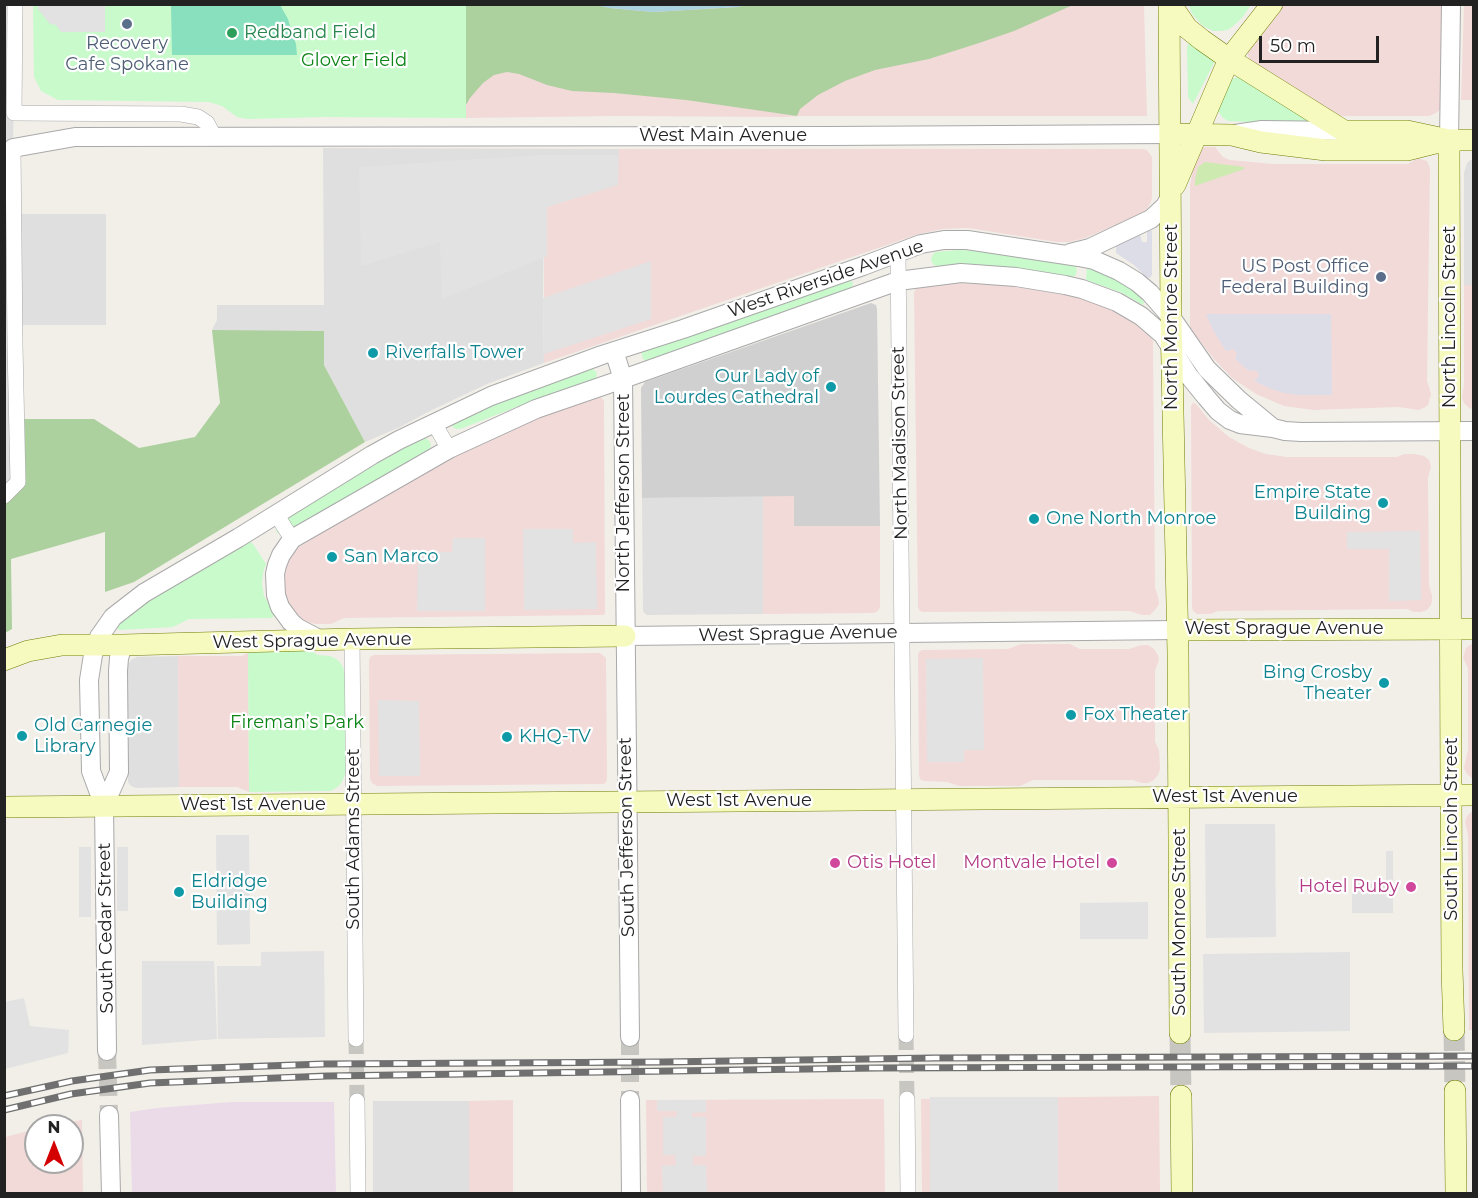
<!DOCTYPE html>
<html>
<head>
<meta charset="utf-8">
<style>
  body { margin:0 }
  #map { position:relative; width:1478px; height:1198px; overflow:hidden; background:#f2efe9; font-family:Montserrat,sans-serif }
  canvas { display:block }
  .frame { position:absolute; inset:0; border:6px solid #222; pointer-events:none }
  .north { position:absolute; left:24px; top:1114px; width:60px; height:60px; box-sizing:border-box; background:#fff; border:2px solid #a7a7a7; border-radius:50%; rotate:0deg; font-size:16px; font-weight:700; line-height:24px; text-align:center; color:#222 }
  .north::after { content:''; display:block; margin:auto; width:21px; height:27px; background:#d40000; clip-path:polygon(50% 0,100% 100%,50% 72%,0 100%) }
  .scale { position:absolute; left:1259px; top:36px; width:120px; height:27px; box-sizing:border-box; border:3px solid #222; border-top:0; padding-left:8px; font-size:18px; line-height:21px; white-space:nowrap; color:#222; -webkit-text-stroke:4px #fff; paint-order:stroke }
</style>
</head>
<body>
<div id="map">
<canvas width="1478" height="1198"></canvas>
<div class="frame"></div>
<div class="north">N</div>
<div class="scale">50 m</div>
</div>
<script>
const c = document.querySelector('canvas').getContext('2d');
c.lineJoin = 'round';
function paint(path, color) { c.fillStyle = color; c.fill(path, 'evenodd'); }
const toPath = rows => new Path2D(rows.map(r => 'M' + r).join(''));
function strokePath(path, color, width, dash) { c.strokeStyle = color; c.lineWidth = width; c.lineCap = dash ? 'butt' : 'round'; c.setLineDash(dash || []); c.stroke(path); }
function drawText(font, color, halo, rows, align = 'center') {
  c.font = font + ' Montserrat,sans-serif'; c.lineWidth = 4.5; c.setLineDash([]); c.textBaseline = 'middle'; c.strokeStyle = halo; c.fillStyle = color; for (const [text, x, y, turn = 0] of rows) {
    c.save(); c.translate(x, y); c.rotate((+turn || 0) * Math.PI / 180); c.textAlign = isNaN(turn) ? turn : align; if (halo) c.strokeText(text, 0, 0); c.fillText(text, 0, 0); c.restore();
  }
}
paint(toPath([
  [15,4,13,148,15,214,106,214,106,325,15,325,18,482,5,496,4,5],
  [323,148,619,149,619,185,544,208,543,298,544,363,487,384,430,411,398,428,365,442,324,365,212,330,217,320,217,305,324,305],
  [1473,159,1473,285,1464,285,1464,173,1467,163,1469,161],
  [763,496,763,614,647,615,644,613,643,610,642,498],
  [178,656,179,787,136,788,131,786,128,782,128,665,131,660,137,657],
  [373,1101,469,1101,469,1193,373,1193]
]), '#e0dfdf');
paint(toPath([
  [595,4,610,8,738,7,746,4,1144,5,1147,116,804,116,781,117,617,116,466,118,466,5],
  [1279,5,1442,5,1443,103,1440,110,1436,113,1429,116,1342,116,1334,115,1250,61,1247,52],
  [1464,5,1473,5,1473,116,1472,110,1472,100,1461,100],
  [1203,147,1215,147,1223,157,1230,160,1273,164,1408,164,1418,158,1427,161,1430,168,1427,381,1431,394,1428,405,1424,408,1418,410,1399,407,1313,410,1284,406,1256,394,1232,378,1213,358,1190,328,1190,185,1193,169,1200,149],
  [619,149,1143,149,1147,150,1152,157,1152,198,1150,204,1146,210,1137,216,1085,238,1070,242,1057,242,968,228,943,229,919,234,544,363,544,208,618,185],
  [960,283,1003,285,1080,297,1114,309,1135,323,1151,337,1153,341,1155,588,1158,596,1159,604,1155,610,1150,615,1142,615,1130,611,923,612,920,611,918,607,914,293,916,288,920,285],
  [1464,285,1473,285,1473,409,1469,408,1464,403,1462,398,1464,384],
  [600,397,602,398,604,401,605,614,603,615,344,618,331,624,315,624,305,621,298,615,286,600,281,579,291,552,372,502,453,455,537,418],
  [1193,403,1196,404,1209,420,1229,437,1249,448,1266,454,1287,457,1397,457,1404,454,1415,454,1424,456,1429,460,1431,466,1428,478,1429,585,1432,595,1432,600,1431,605,1427,610,1421,612,1414,612,1407,609,1218,611,1210,614,1197,614,1193,611,1192,608,1191,406],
  [763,496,795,496,795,526,880,526,880,607,878,611,874,613,763,614],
  [1473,643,1473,779,1467,774,1464,768,1468,750,1468,668,1463,658,1466,648],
  [1021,644,1070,644,1080,649,1129,649,1142,645,1148,645,1154,649,1158,655,1159,660,1155,671,1155,742,1159,750,1160,769,1158,775,1154,780,1148,783,1142,783,1133,780,1033,780,1020,786,959,786,947,782,923,781,920,779,919,775,918,655,919,652,922,650,1008,649],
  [248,653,249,792,237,787,179,787,178,656,242,656],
  [600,653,606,658,607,779,606,782,604,784,377,786,372,783,370,779,369,661,370,657,374,655],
  [1471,812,1473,812,1474,1030,1469,1030,1468,836,1465,822,1467,816],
  [1159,1096,1160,1193,922,1193,921,1099],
  [884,1099,885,1193,647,1193,646,1100],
  [513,1100,513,1193,469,1193,469,1101],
  [82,1120,83,1193,5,1193,5,1137,36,1129,36,1162,72,1162,72,1126,47,1126]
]), '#f2dad9');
paint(toPath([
  [231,1102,334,1102,336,1193,132,1193,130,1112,157,1108]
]), '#ebdbe8');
paint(toPath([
  [871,303,876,305,877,309,880,526,794,526,794,496,642,498,641,388,645,382]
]), '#d0d0d0');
paint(toPath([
  [1205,162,1244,167,1244,169,1195,186,1195,180,1198,167]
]), '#cdebb0');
paint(toPath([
  [595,4,610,8,653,12,738,7,746,4,1073,5,1014,31,979,43,929,59,875,70,845,81,818,95,800,109,797,116,686,100,614,93,572,91,547,85,519,74,507,72,494,75,483,83,470,98,466,105,466,5],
  [212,330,324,331,324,365,365,442,134,582,105,592,105,532,11,559,12,629,5,633,5,503,21,485,24,419,94,419,139,448,195,437,220,403]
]), '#add19e');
paint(toPath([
  [33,5,466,5,466,118,324,117,247,119,237,117,222,106,209,102,58,100,41,91,34,77],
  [1189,5,1189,4,1251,5,1242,18,1232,27,1227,30,1220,31,1213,31,1203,26,1192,14],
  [1189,41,1215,61,1193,104,1188,97,1187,48],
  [1237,77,1243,78,1307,120,1308,123,1306,125,1228,121,1223,118,1217,110,1231,79],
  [959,250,978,251,1073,263,1076,267,1077,271,1075,276,1071,277,997,266,960,265,936,266,933,264,931,260,932,256,935,252],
  [1087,266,1130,286,1144,302,1143,305,1120,292,1086,280],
  [850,280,853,283,852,288,650,362,645,361,642,357,642,351],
  [588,367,593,369,597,373,596,378,591,382,532,401,460,429,456,429,452,426,453,421,455,418],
  [421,438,426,438,430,442,431,447,428,451,285,534,279,534,276,531,276,523],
  [249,541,253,544,266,564,263,573,262,584,264,596,274,613,274,616,272,618,189,619,173,627,119,630,116,627,132,610],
  [309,650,318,655,330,656,338,660,343,667,345,676,346,771,343,780,339,786,331,791,249,792,248,653,254,651]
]), '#c8facc');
paint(toPath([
  [171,5,280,5,288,19,291,30,296,44,297,55,172,55]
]), '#88e0be');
paint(toPath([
  [38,5,105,5,105,32,61,32,56,25,50,24,38,9],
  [540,155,618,155,618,184,547,207,547,256,442,299,440,242,361,266,359,167],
  [651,261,651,319,544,354,543,298],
  [523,529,573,529,573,543,596,542,597,609,524,610],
  [1420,531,1421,600,1389,601,1389,549,1347,549,1347,532],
  [453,538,485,538,485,611,417,611,418,552,452,552],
  [983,658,984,750,964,750,964,762,927,762,926,659],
  [378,700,419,701,420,776,379,776],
  [1205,824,1275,824,1276,937,1206,938],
  [216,835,249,835,250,944,217,945],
  [79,847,91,847,91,917,79,917],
  [117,847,128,847,128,911,117,911],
  [1386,851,1393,851,1393,913,1352,913,1352,884,1386,883],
  [1148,902,1148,939,1080,939,1080,903],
  [324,951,325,1037,218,1039,217,966,261,966,261,952],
  [1350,952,1350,1031,1204,1033,1203,954],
  [142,961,214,961,217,1039,142,1045],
  [24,998,30,1026,69,1030,68,1053,5,1069,5,1002],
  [930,1097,1058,1097,1058,1193,930,1193],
  [657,1100,706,1100,706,1112,692,1113,692,1117,706,1117,706,1156,693,1156,693,1165,706,1165,707,1193,663,1193,662,1166,676,1165,675,1155,663,1155,663,1117,676,1117,677,1111,657,1111]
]), '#e2e2e2');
paint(toPath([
  [1149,230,1152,231,1152,275,1150,278,1146,277,1134,265,1116,253,1116,244,1140,234,1142,242,1147,242,1147,231],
  [1206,314,1331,314,1332,395,1298,395,1284,393,1269,388,1254,381,1257,379,1259,375,1258,372,1253,370,1249,371,1235,359,1237,354,1234,349,1226,351,1213,330]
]), '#dddde8');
paint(toPath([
  [595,5,595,4,746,5,738,7,653,12,610,8]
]), '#aad3df');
strokePath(toPath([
  [906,1035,907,1099],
  [356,1039,357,1101]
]), '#c8c6c1', 15, [15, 8]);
strokePath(toPath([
  [630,1037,630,1100],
  [107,1051,109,1115]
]), '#c8c6c1', 18, [18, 9]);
strokePath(toPath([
  [1454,1030,1455,1091],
  [1180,1033,1181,1096]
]), '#c8c6c1', 21, [21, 10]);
const minor = toPath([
  [15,4,14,113,181,114,198,117,207,123,214,136],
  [4,151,13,148,15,345,18,482,4,496],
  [898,253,906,1035],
  [434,423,449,449],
  [276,514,292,539],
  [352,639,356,1039],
  [907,1099,908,1194],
  [357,1101,358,1194]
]);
const tertiary = toPath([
  [1235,134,1262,130,1344,131],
  [1449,140,1451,4],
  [13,148,75,137,831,136,1170,134],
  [1070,253,1090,248,1151,219,1165,206,1171,195],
  [614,351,623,379,630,1037],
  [625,636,1177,630],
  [321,640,298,628,291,622,280,607,276,595,275,574,277,565,281,555,292,539,449,449,536,409,623,379,898,281,961,273,1016,277,1065,285,1082,289,1117,302,1141,316,1163,335,1189,376,1206,397,1218,411,1230,420,1240,424,1273,428,1285,431,1301,432,1474,431],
  [104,806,119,772,118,671,119,658,123,645],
  [107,1051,104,806,91,771,89,680,93,655,99,637,113,617,144,593,238,538,372,455,399,440,491,396,602,355,683,329,863,266,921,244,944,240,967,240,1079,257,1094,260,1119,271,1137,282,1150,293,1171,317,1207,369,1239,400,1273,428],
  [630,1100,631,1194],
  [109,1115,111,1194]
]);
const secondary = toPath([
  [1169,4,1171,317,1178,653,1180,1033],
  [1172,4,1176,12,1187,28,1202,40,1229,59,1344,131,1407,131,1449,140,1474,140],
  [1170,134,1232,135,1261,142,1326,150,1407,150,1443,141],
  [1449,140,1451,796,1452,970,1454,1030],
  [1175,185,1229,59,1272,4],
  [1177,630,1474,629],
  [4,660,28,651,62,645,123,645,352,639,625,636],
  [4,807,1474,795],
  [1455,1091,1456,1194],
  [1181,1096,1182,1194]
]);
strokePath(minor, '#a9a9a9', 16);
strokePath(tertiary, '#a9a9a9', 20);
strokePath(secondary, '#707d05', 22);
strokePath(minor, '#fff', 15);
strokePath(tertiary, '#fff', 18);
strokePath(secondary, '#f7fabf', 21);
const rail = toPath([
  [4,1096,72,1081,150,1070,324,1064,662,1062,934,1058,1474,1056],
  [4,1110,71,1094,150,1083,327,1076,877,1068,1474,1066]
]);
strokePath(rail, '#707070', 7);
strokePath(rail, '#fff', 4.5, [14]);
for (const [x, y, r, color] of [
  [127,24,6,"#5c6f8a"],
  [232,33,6,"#2e9e5b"],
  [1381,277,6,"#5c6f8a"],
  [373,353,6,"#0f9aa8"],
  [831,387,6,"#0f9aa8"],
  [1383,503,6,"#0f9aa8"],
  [1034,519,6,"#0f9aa8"],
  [332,557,6,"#0f9aa8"],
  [1384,683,6,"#0f9aa8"],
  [1071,715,6,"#0f9aa8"],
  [22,736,6,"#0f9aa8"],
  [507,737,6,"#0f9aa8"],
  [835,863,6,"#d1479c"],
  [1112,863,6,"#d1479c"],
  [1411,887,6,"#d1479c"],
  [179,892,6,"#0f9aa8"]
]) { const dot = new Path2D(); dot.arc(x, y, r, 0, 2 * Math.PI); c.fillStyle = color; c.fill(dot); strokePath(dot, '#fff', 2); }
drawText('18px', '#27864d', '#fff', [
  ["Redband Field",244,33]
], 'left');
drawText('18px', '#4e5e75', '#fff', [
  ["Recovery",127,44],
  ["Cafe Spokane",127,65],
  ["US Post Office",1369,267,"right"],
  ["Federal Building",1369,288,"right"]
]);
drawText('18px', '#0c8416', '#fff', [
  ["Glover Field",354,61],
  ["Fireman’s Park",297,723]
]);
drawText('18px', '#222', '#fff', [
  ["West Main Avenue",723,136],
  ["West Riverside Avenue",826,279,-19],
  ["North Monroe Street",1172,317,-90],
  ["North Lincoln Street",1450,317,-90],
  ["North Madison Street",900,443,-91],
  ["North Jefferson Street",624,493,-90],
  ["West Sprague Avenue",1284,629],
  ["West Sprague Avenue",798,634,-1],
  ["West Sprague Avenue",312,641,-1],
  ["West 1st Avenue",1225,797],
  ["West 1st Avenue",739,801],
  ["West 1st Avenue",253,805],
  ["South Lincoln Street",1452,829,-90],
  ["South Jefferson Street",627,837,-91],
  ["South Adams Street",354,839,-90],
  ["South Monroe Street",1180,922,-90],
  ["South Cedar Street",106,928,-91]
]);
drawText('18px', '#0d838f', '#fff', [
  ["Riverfalls Tower",385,353],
  ["Our Lady of",819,377,"right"],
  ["Lourdes Cathedral",819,398,"right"],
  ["Empire State",1371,493,"right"],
  ["Building",1371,514,"right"],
  ["One North Monroe",1046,519],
  ["San Marco",344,557],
  ["Bing Crosby",1372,673,"right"],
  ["Theater",1372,694,"right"],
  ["Fox Theater",1083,715],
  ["Old Carnegie",34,726],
  ["Library",34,747],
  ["KHQ-TV",519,737],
  ["Eldridge",191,882],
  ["Building",191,903]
], 'left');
drawText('18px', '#b23c85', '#fff', [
  ["Otis Hotel",847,863,"left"],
  ["Montvale Hotel",1100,863],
  ["Hotel Ruby",1399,887]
], 'right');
</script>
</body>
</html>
